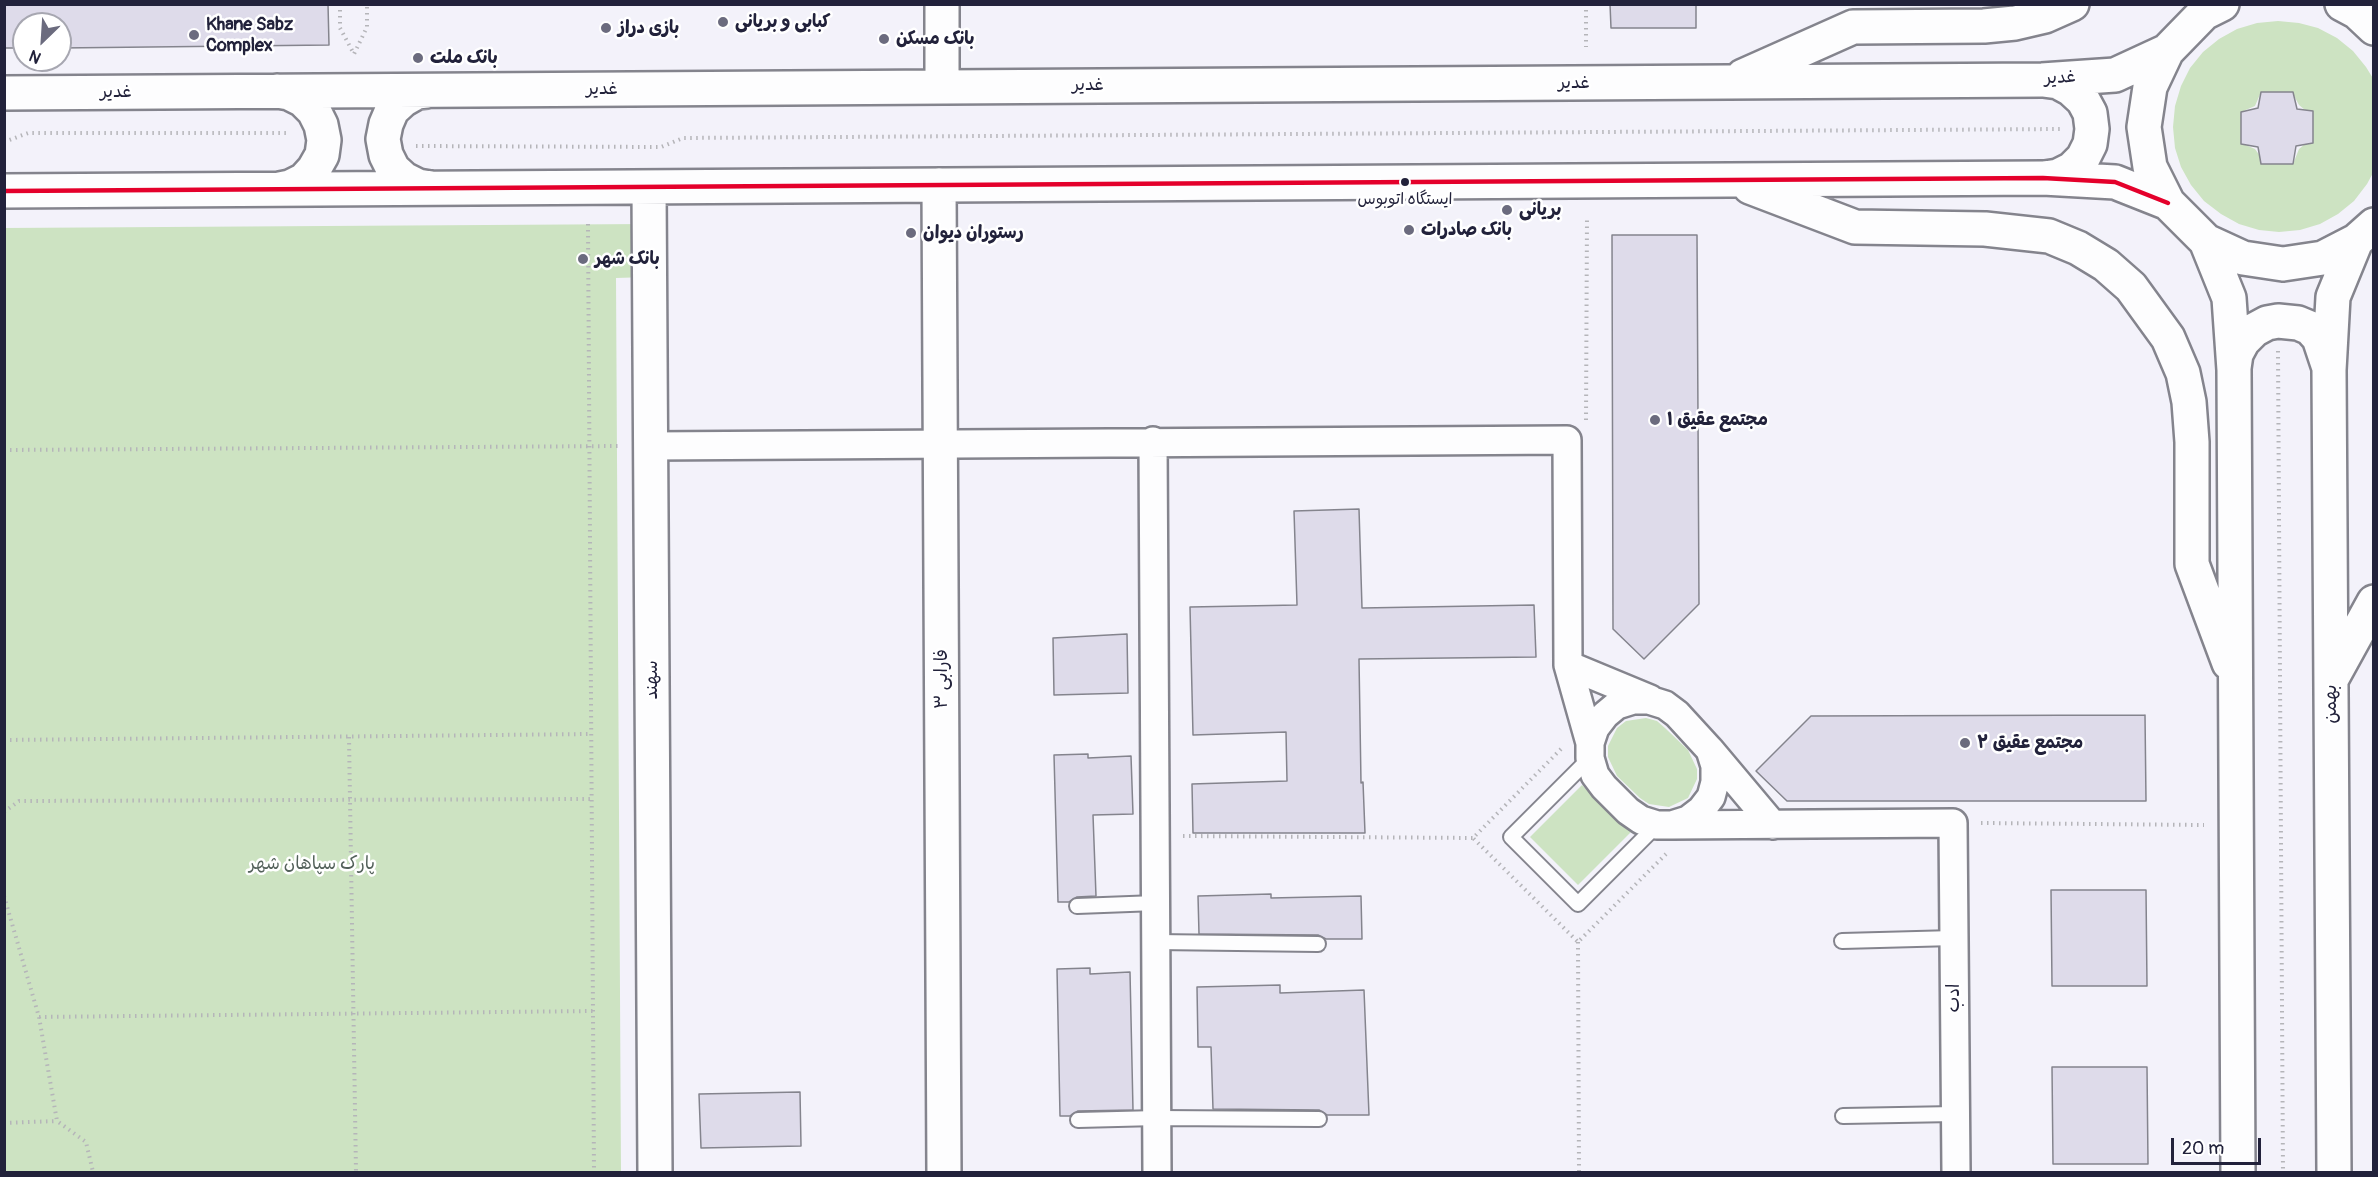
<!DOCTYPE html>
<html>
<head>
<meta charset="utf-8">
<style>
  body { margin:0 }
  #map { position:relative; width:2378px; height:1177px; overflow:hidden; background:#f3f2fa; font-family:Pangolin,sans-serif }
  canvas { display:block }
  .frame { position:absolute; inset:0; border:6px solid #22223b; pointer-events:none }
  .north { position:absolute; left:12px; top:12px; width:60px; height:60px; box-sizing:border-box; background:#fff; border:2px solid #a7a7b1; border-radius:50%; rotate:205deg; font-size:16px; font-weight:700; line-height:24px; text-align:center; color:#22223b }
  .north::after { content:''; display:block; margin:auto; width:21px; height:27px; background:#6b6b7e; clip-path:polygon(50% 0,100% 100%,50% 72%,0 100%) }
  .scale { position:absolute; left:2171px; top:1138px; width:90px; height:27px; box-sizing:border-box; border:3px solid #22223b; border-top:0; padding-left:8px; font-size:18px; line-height:21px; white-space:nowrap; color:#22223b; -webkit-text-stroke:4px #fff; paint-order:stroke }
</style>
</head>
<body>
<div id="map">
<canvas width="2378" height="1177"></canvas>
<div class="frame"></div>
<div class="north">N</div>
<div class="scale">20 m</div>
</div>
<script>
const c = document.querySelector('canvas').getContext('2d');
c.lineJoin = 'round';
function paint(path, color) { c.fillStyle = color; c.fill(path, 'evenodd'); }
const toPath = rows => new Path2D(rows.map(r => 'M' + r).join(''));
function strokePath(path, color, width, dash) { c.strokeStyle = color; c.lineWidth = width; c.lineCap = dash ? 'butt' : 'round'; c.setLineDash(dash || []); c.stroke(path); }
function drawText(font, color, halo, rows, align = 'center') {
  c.font = font + ' Pangolin,"Playpen Sans Arabic",sans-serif'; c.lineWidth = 5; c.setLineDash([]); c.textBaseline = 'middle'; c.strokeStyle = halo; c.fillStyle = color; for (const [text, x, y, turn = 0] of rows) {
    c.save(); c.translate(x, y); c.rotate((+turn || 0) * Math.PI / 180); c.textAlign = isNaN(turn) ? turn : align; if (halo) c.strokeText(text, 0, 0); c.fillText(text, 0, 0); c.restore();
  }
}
paint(toPath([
  [2278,21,2299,23,2318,28,2337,38,2353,51,2366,67,2374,80,2373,173,2367,184,2354,201,2338,214,2320,224,2300,230,2279,232,2259,230,2239,224,2221,214,2204,201,2191,185,2181,167,2175,148,2173,127,2175,106,2181,86,2190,68,2203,52,2219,39,2237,29,2257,23],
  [2261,92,2292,92,2299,105,2305,110,2313,112,2313,143,2305,144,2299,149,2293,164,2260,156,2255,149,2241,143,2241,112,2255,106],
  [647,224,647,277,616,278,621,1172,5,1172,4,228],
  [1646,718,1657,721,1665,728,1688,750,1697,769,1697,779,1688,798,1669,807,1649,804,1640,798,1617,776,1608,757,1608,746,1617,728,1626,721],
  [1582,785,1631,832,1578,885,1530,837]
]), '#cde3c2');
const building = toPath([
  [4,4,328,4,329,45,60,48,60,24,24,24,24,48,4,48,4,4],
  [1610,4,1696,4,1696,28,1611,28,1610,4],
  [2261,92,2293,92,2297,109,2313,111,2313,143,2296,146,2293,164,2261,164,2258,147,2241,144,2241,112,2258,108,2261,92],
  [1612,235,1697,235,1699,604,1644,659,1613,629,1612,235],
  [1359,509,1362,608,1534,605,1536,657,1359,659,1361,783,1363,782,1365,833,1193,833,1192,784,1287,781,1286,732,1193,735,1190,607,1297,605,1294,511,1359,509],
  [1127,634,1128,693,1054,695,1053,638,1127,634],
  [2145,715,2146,801,1787,801,1756,771,1811,716,2145,715],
  [1088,754,1088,758,1131,756,1133,814,1093,815,1096,896,1077,897,1069,902,1058,902,1054,755,1088,754],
  [2051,890,2146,890,2147,986,2052,986,2051,890],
  [1271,894,1271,898,1361,896,1362,939,1326,939,1318,935,1199,934,1198,896,1271,894],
  [1090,968,1090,974,1130,972,1133,1110,1078,1111,1070,1116,1060,1116,1057,969,1090,968],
  [1280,985,1280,993,1364,990,1369,1115,1327,1115,1319,1110,1213,1109,1211,1047,1198,1047,1197,987,1280,985],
  [2052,1067,2147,1067,2148,1164,2053,1164,2052,1067],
  [800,1092,801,1146,701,1148,699,1094,800,1092]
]);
paint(building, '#dedbea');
strokePath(building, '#84848d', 1.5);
const lane = toPath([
  [1590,758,1511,837,1578,904,1657,825],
  [1077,906,1156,903],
  [1842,941,1954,938],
  [1156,942,1318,944],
  [1843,1116,1955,1114],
  [1078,1120,1157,1118,1319,1119]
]);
const street = toPath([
  [1153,441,1157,1172],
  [651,446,1567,440,1568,665,1590,743],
  [1568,665,1650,699],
  [1633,700,1649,700,1665,705,1677,714,1710,750,1715,766,1715,782,1711,797,1701,810,1688,820,1672,825,1657,825,1641,820,1628,811,1604,787,1595,775,1590,758,1590,743,1595,728,1605,715,1617,705,1633,700],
  [1710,750,1773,825],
  [1672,825,1953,823,1956,1172]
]);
const secondary = toPath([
  [942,4,942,86],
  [2222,4,2204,13,2167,51,2150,87,2144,127,2150,167,2168,203,2206,241,2243,258,2283,264,2323,258,2356,241,2374,225],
  [2342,4,2357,12,2374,28],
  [1743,76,1853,27,1984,26,2015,23,2045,16,2072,4],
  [2043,80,2058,82,2071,89,2083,100,2090,113,2092,129,2090,144,2083,158,2072,169,2058,176,2045,178],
  [277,91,289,93,303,100,314,111,321,125,324,140,322,155,314,169,304,180,290,187,280,189],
  [427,91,417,92,403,100,392,110,386,124,383,139,386,155,393,169,404,179,418,186,430,188],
  [4,93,2042,80,2115,75,2167,51],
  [939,185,944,1172],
  [649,187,655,1172],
  [1750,187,1855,227,1985,229,2049,236,2078,248,2106,265,2131,287,2168,338,2183,373,2189,402,2192,442,2192,564,2229,663],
  [4,191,2043,178,2115,182,2168,203],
  [2206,241,2229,298,2234,370,2238,1172],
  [2234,368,2236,354,2243,341,2254,330,2267,323,2278,321,2298,323,2310,328,2319,338,2328,365],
  [2332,678,2374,602],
  [2334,1172,2329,370,2333,297,2356,241]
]);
strokePath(lane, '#84848d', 18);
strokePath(street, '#84848d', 32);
strokePath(secondary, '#84848d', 38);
strokePath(toPath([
  [340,4,340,28,354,54,367,27,367,4],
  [1586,4,1586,47],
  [4,142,28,133,290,133],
  [416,146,661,147,683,138,2060,129],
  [588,224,594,1172],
  [2278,351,2283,1172],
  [1586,420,1587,217],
  [4,450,620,446],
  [349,737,356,1172],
  [4,740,591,734],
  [1561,749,1473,838,1578,942,1666,854],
  [4,812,19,801,592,799],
  [1981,823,2204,825],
  [1183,836,1473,838],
  [4,896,39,1017,57,1121,86,1142,93,1172],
  [1578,942,1579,1172],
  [39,1017,593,1011],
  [4,1123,57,1121]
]), '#b5b5b9', 4, [1.5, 4.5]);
strokePath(lane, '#fdfdfe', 14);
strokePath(street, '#fdfdfe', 27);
strokePath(secondary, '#fdfdfe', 33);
strokePath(toPath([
  [4,191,2043,178,2115,182,2168,203]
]), '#e4002b', 4.5);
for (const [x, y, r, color] of [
  [723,22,6,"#6b6b7e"],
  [606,28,6,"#6b6b7e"],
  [194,35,6,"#6b6b7e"],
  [884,39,6,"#6b6b7e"],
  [418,58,6,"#6b6b7e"],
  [1405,182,5,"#22223b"],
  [1507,210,6,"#6b6b7e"],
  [1409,230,6,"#6b6b7e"],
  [911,233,6,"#6b6b7e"],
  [583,259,6,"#6b6b7e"],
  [1655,420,6,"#6b6b7e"],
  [1965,743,6,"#6b6b7e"]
]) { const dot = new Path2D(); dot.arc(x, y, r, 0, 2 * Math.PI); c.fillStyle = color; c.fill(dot); strokePath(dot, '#fff', 2); }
drawText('16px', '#22223b', '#fff', [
  ["ایستگاه اتوبوس",1405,200]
]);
drawText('bold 18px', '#22223b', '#fff', [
  ["کبابی و بریانی",735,22],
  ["Khane Sabz",206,25],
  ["Complex",206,46],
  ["بازی دراز",618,28],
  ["بانک مسکن",896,39],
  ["بانک ملت",430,58],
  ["بریانی",1519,210],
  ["بانک صادرات",1421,230],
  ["رستوران دیوان",923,233],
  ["بانک شهر",595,259],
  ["مجتمع عقیق ۱",1667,420],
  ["مجتمع عقیق ۲",1977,743]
], 'left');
drawText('18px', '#22223b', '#fff', [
  ["غدیر",2060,78,-3],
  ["غدیر",1574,83],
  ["غدیر",1088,85],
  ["غدیر",602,89],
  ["غدیر",116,92],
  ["فارابی ۳",942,679,-90],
  ["سهند",652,680,-90],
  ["بهمن",2331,704,-90],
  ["ادب",1954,998,-90]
]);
drawText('18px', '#53615a', '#fff', [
  ["پارک سپاهان شهر",312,864]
]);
</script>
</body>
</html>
